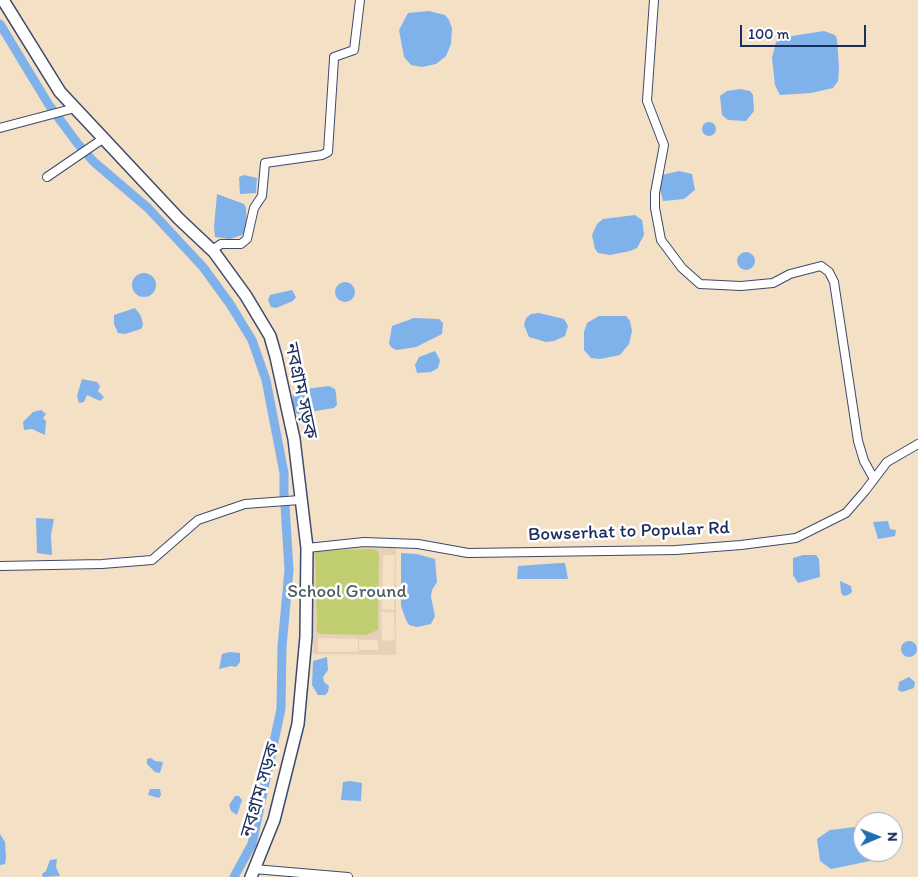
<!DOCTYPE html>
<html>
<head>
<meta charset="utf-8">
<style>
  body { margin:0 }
  #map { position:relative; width:918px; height:877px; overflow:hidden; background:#f4e0c5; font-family:Itim,sans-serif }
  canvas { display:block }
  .north { position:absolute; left:853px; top:812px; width:50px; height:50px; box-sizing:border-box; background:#fff; border:1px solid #a4acbf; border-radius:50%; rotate:89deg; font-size:14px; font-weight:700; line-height:20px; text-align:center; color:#1b2f5e }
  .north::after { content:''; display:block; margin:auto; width:18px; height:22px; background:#1f6fb2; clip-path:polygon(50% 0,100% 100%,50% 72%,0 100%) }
  .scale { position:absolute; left:740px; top:25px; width:126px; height:22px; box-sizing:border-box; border:2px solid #1b2f5e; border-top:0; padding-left:6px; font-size:15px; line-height:18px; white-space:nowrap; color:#1b2f5e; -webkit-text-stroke:4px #fff; paint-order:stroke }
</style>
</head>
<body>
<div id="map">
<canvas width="918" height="877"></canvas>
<div class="north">N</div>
<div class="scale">100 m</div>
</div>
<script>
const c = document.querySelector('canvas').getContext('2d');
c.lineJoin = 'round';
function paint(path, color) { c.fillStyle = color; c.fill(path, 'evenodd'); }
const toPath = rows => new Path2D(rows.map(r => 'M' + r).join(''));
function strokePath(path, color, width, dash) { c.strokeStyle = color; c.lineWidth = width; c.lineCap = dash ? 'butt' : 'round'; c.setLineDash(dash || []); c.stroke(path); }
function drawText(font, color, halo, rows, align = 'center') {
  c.font = font + ' Itim,"Noto Sans Bengali",sans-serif'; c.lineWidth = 5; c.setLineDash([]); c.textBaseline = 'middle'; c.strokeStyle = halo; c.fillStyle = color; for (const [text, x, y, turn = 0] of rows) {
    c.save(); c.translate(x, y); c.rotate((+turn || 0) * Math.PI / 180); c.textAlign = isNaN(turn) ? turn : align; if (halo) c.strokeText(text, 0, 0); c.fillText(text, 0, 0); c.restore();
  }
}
paint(toPath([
  [396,545,396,655,313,654,312,549],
  [378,551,378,630,366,635,317,632,315,554],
  [383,555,395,555,394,610,382,609],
  [381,612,394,612,395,640,382,641],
  [318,638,358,639,358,652,318,652],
  [378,640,378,650,359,650,359,640]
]), '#e7cfb8');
paint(toPath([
  [372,549,378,551,379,556,378,630,366,635,321,634,317,632,315,554,317,551]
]), '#c0ce70');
paint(toPath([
  [429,11,445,15,449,20,452,28,451,44,446,56,436,64,422,67,411,65,404,57,399,30,408,13],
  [824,31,835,35,837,39,839,69,838,81,833,88,811,93,780,95,775,85,772,58,776,42,792,36],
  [740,89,750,91,753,95,754,111,746,121,728,120,722,115,720,96,727,91],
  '702 129a7 7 0 1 1 14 0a7 7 0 1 1-14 0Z',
  [679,171,692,174,695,190,684,199,663,201,659,185,660,179,662,175],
  [244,175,257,178,256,193,240,194,239,177],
  [217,194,244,204,246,208,247,229,242,235,230,239,215,237,214,227],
  [635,215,642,220,643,226,644,235,637,248,630,251,610,255,598,253,595,249,592,235,597,224,603,219],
  '737 261a9 9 0 1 1 18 0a9 9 0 1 1-18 0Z',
  '132 285a12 12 0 1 1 24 0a12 12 0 1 1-24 0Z',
  '335 292a10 10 0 1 1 20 0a10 10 0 1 1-20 0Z',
  [292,290,296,297,293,301,276,308,271,307,268,300,270,295],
  [135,308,141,316,143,325,141,329,125,334,118,333,114,324,114,315],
  [539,313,564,319,568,326,565,336,554,341,546,342,529,337,524,325,526,318,531,314],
  [599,316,626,316,630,321,632,331,629,344,620,355,600,359,591,358,584,350,584,332,587,323],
  [414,318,439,319,443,323,442,334,416,347,397,350,392,348,389,344,392,326],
  [435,351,440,360,438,368,431,372,417,373,415,365,419,357],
  [82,379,97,382,100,386,98,391,104,397,100,401,87,395,84,402,79,403,77,396],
  [329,386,335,389,336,394,337,405,334,408,297,414,292,405,293,393,298,390],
  [41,410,46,414,43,418,46,421,45,435,32,429,24,430,23,422,33,412],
  [36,518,54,519,51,535,52,555,37,553],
  [888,521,890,529,896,530,895,536,878,539,873,522],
  [401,553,417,554,435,559,437,582,432,590,431,597,435,616,431,624,417,627,409,625,406,620,401,606],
  [803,555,816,555,819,559,820,577,798,583,793,575,793,558],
  [560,563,565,563,568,579,517,579,518,566],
  [840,581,851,586,852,592,848,595,844,596,841,593],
  '901 649a8 8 0 1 1 16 0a8 8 0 1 1-16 0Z',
  [230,652,240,653,240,662,236,667,231,666,219,669,222,654],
  [327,657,328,670,323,677,324,682,329,686,328,692,325,695,318,695,312,685,313,661],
  [909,677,915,682,914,688,902,692,898,690,899,682],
  [151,758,155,761,163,762,160,773,155,772,147,764,147,759],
  [350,781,362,783,361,801,341,800,343,782],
  [150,789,160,789,161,795,159,798,148,795],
  [235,796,239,796,242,800,237,815,231,811,229,805],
  [863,826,863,852,881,852,875,860,831,869,820,861,817,839,830,830],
  [0,834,5,842,6,858,5,864,0,865],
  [57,859,56,867,60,876,43,877,42,874,46,871,50,860]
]), '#7fb1eb');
strokePath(toPath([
  [0,24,49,105,78,144,94,162,148,208,203,267,230,304,252,340,266,380,284,473,284,497],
  [234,877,252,844,281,709,282,646,289,570,285,505]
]), '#7fb1eb', 9);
const street = toPath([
  [654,0,647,101,664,145,655,193,655,208,661,240,682,268,700,284,741,286,773,283,790,274,821,266,829,272,834,282,858,441,864,461,874,479],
  [0,128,75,108],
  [47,177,104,138],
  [212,250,221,244,241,244,247,239,254,208,262,196,265,163,322,155,328,152,334,59,334,57,354,50,360,0],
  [307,548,364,542,418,544,468,553,676,550,741,545,796,538,846,513,865,491,887,462,918,444],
  [0,566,102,564,152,560,198,520,245,504,300,500],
  [254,869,348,877]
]);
const secondary = toPath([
  [3,0,60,92,179,219,214,252,246,296,270,336,276,357,294,439,307,548,306,637,298,724,274,820,251,877]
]);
strokePath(street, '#3c4a6d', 10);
strokePath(secondary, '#3c4a6d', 14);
strokePath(street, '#fff', 8);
strokePath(secondary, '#fff', 11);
drawText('19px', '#1b2f5e', '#fff', [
  ["নবগ্রাম সড়ক",300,391,78],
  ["Bowserhat to Popular Rd",629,532,-2],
  ["নবগ্রাম সড়ক",261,790,-74]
]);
drawText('19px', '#4d5f63', '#fff', [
  ["School Ground",347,592]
]);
</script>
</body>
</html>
